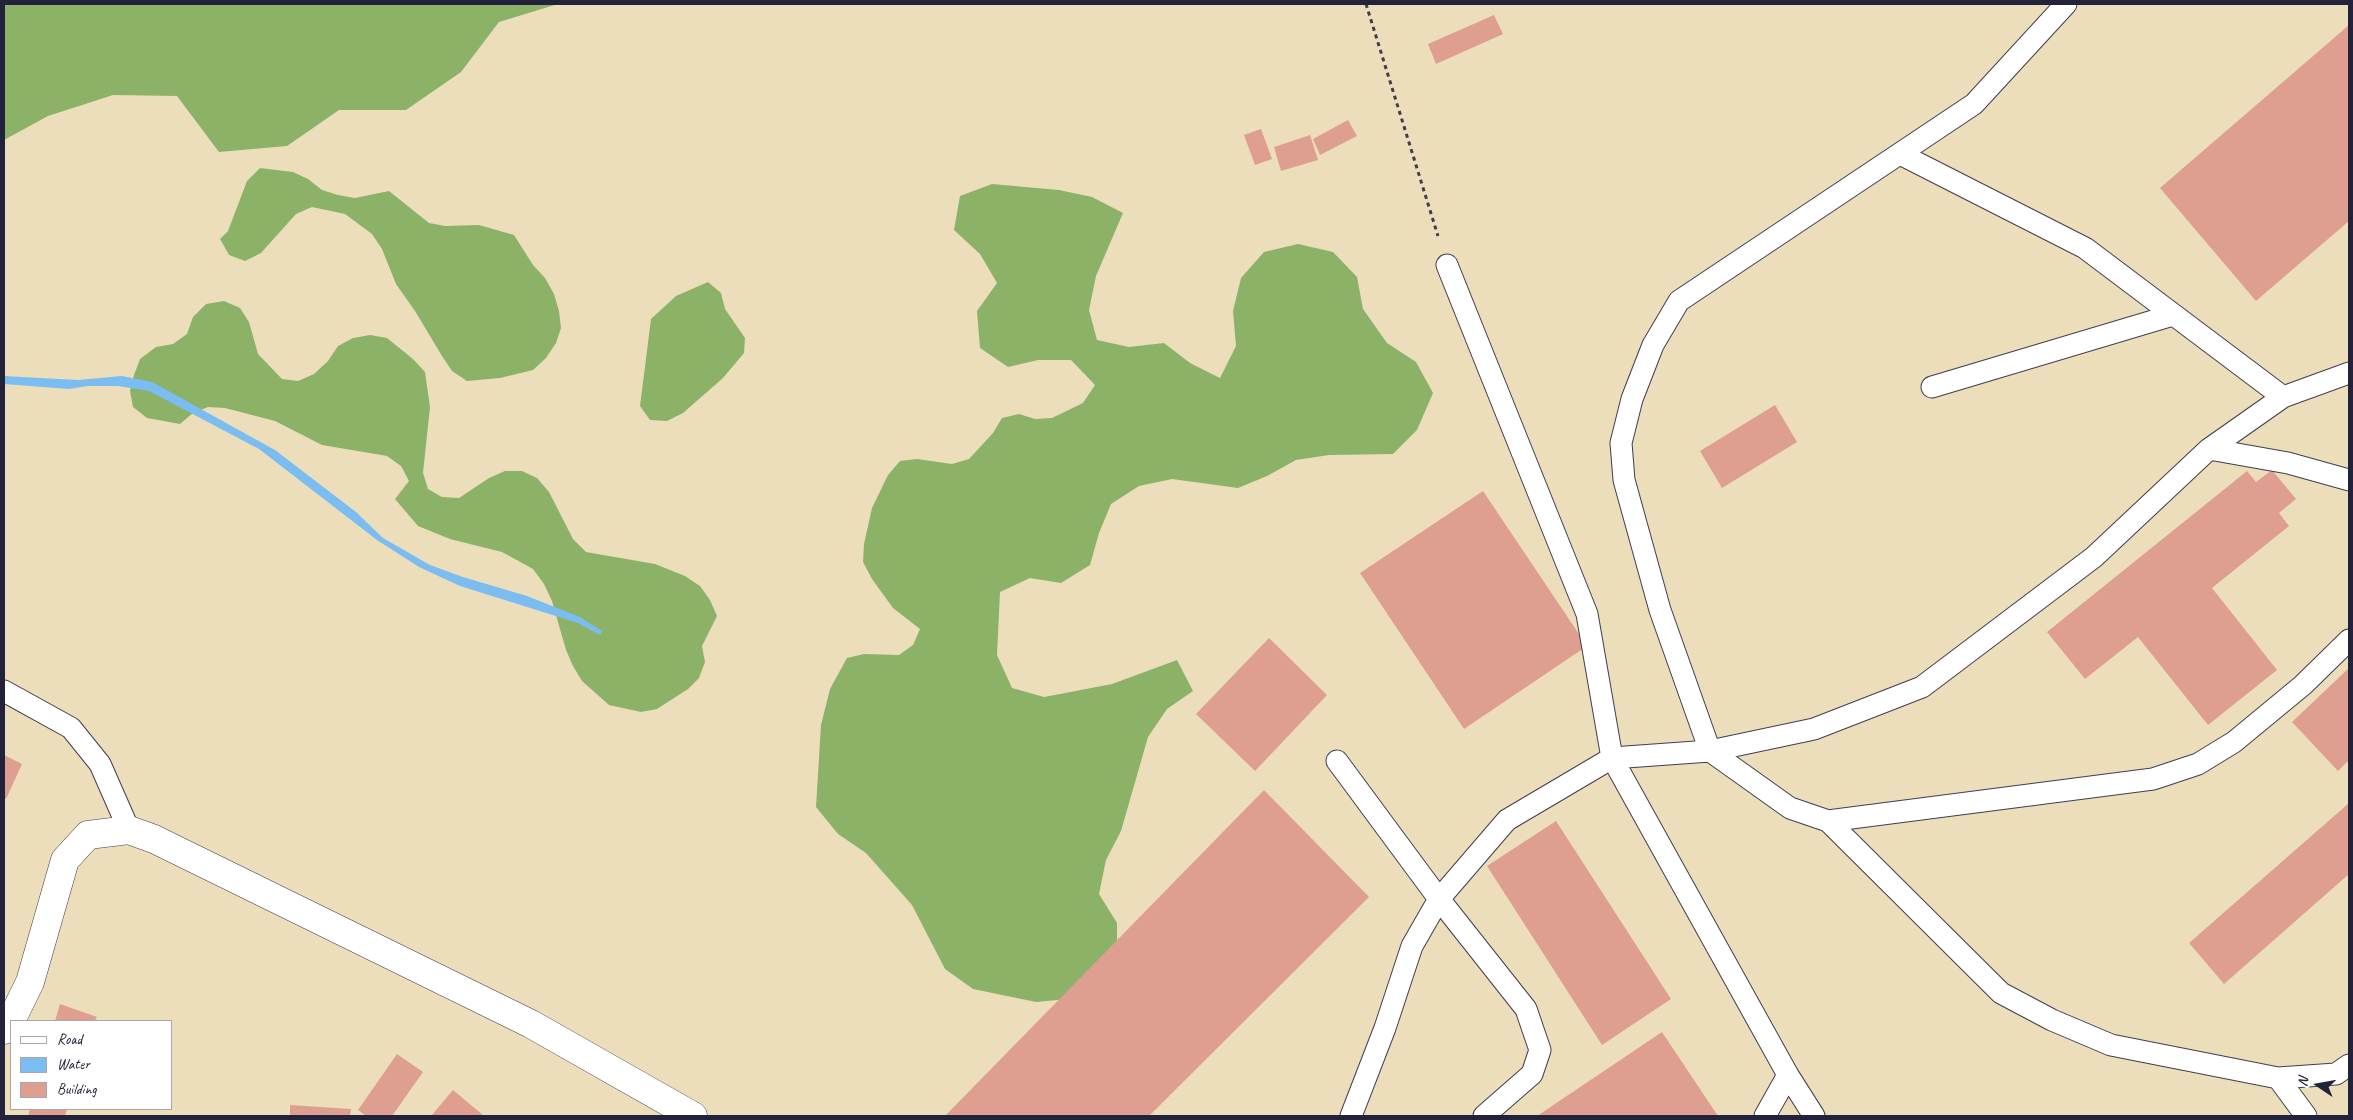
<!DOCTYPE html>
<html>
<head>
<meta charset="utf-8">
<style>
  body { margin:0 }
  #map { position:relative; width:2353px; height:1120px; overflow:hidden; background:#ecdebb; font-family:Caveat,sans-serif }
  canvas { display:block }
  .frame { position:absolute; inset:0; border:5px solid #22223b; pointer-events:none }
  .legend { position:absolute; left:10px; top:1020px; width:162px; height:90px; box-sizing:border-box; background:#fff; border:1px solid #a7a7b1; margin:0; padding:6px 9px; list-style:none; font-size:15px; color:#22223b }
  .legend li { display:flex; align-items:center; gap:10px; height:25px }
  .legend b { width:25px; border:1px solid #a7a7b1 }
  .north { position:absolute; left:2293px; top:1060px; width:50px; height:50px; -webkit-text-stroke:4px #fff; paint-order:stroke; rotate:282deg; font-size:14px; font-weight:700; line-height:20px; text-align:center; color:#22223b }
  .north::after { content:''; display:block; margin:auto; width:18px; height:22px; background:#22223b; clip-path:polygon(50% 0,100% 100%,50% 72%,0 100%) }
</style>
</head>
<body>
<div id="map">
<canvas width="2353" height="1120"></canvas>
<div class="frame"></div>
<ul class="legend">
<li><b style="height:6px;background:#fff"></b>Road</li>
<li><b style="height:14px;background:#7cbdf1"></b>Water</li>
<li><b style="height:14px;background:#de9f91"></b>Building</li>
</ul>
<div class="north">N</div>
</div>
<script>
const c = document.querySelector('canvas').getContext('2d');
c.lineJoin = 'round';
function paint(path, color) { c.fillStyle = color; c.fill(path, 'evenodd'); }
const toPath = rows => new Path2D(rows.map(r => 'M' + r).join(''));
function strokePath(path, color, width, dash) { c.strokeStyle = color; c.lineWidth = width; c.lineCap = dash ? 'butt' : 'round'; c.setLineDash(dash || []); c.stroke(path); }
paint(toPath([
  [4,4,558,4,499,22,461,72,406,110,339,110,287,146,219,152,177,96,113,95,48,116,4,140],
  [260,168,293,172,308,179,322,190,338,195,355,198,389,191,429,223,445,226,479,225,514,235,533,265,545,278,554,294,559,311,561,328,556,343,546,358,533,370,500,378,467,381,452,371,442,356,415,311,396,284,382,249,372,234,345,214,312,207,296,214,261,253,245,261,229,255,220,239,228,231,247,181],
  [992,184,1059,190,1092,197,1123,213,1096,276,1089,310,1097,340,1129,347,1164,343,1190,363,1220,378,1236,346,1233,311,1241,278,1264,252,1298,244,1333,252,1357,277,1363,309,1387,343,1416,362,1433,393,1417,430,1393,454,1329,455,1296,460,1267,476,1238,488,1172,479,1139,486,1111,504,1099,533,1090,565,1061,583,1030,578,1000,592,997,655,1012,688,1044,697,1112,684,1177,660,1193,691,1167,709,1148,737,1121,831,1106,860,1099,894,1117,923,1117,955,1068,999,1036,1002,973,989,945,969,912,905,866,853,838,834,816,807,821,725,830,689,847,658,864,654,899,655,913,645,920,629,893,608,872,579,863,562,864,544,872,508,888,475,900,461,917,459,952,464,969,459,993,433,1002,418,1019,414,1035,419,1052,418,1083,403,1095,385,1071,360,1038,360,1008,367,980,348,977,311,997,283,980,254,954,230,960,196],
  [708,282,721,293,725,309,745,338,744,353,723,378,683,413,667,421,650,420,640,406,651,319,676,296],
  [224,301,240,308,249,322,258,354,282,379,298,381,314,374,328,361,338,346,353,338,370,335,387,338,413,359,425,372,430,407,423,473,428,489,442,497,459,498,489,478,505,471,522,471,537,478,549,492,573,539,586,552,655,564,685,576,700,586,710,600,717,616,702,646,705,662,699,678,688,689,657,709,641,712,609,705,582,681,573,666,566,650,552,601,544,584,533,569,502,552,450,539,418,526,395,499,409,481,401,466,387,456,322,445,275,421,225,408,208,407,193,413,180,424,147,418,133,407,130,391,134,375,140,359,156,347,173,344,187,334,193,317,206,304]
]), '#8cb268');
paint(toPath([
  [4,376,78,380,122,376,152,382,275,450,356,512,383,538,430,565,463,577,527,596,580,617,602,631,600,635,578,623,460,586,419,567,377,540,259,449,149,391,118,386,88,386,69,389,4,384]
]), '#7cbdf1');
paint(toPath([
  [1494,15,1503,34,1436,64,1428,44],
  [2349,25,2349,221,2256,301,2160,188],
  [1348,120,1357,136,1320,155,1313,139],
  [1261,129,1272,159,1255,165,1244,135],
  [1310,135,1318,160,1281,171,1274,147],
  [1775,405,1797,442,1722,488,1700,451],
  [2272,470,2296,499,2279,513,2289,526,2212,588,2277,670,2208,725,2138,637,2085,679,2047,632,2247,471,2256,482],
  [1483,491,1587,646,1464,729,1360,573],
  [1269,638,1327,695,1255,771,1196,714],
  [2349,668,2349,760,2338,771,2292,722],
  [4,755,22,764,6,799,4,798],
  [1264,790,1369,897,1149,1116,945,1116],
  [2349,803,2349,874,2224,984,2189,943],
  [1556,821,1671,999,1602,1045,1487,866],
  [60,1004,97,1017,95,1021,55,1021],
  [1662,1032,1718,1116,1537,1116],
  [397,1054,423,1072,392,1116,366,1116,358,1110],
  [453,1090,483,1115,482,1116,431,1116],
  [290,1105,351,1109,350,1116,290,1116],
  [30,1109,67,1109,65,1116,28,1116]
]), '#de9f91');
const lane = toPath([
  [2066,4,1974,104,1679,301,1653,345,1632,399,1621,443,1624,480,1660,610,1710,751,1790,808,1828,821,2153,779,2198,764,2234,742,2303,685,2349,640],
  [1900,154,2085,248,2283,397],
  [1447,265,1587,614,1612,758,1788,1075,1765,1116],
  [1932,387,2173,315],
  [2209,449,2288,463,2349,480],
  [4,691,71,728,100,764,129,830],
  [1337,761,1439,899,1526,1009,1540,1050,1532,1074,1484,1116],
  [1828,821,2001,993,2052,1020,2111,1045,2278,1078,2336,1074,2349,1065],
  [1788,1075,1814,1116],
  [2278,1078,2306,1116],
  [1351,1116,1385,1028,1412,946,1439,899,1507,820,1612,758,1710,751,1814,729,1922,687,2094,557,2209,449,2283,397,2349,373]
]);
const street = toPath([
  [4,1030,9,1025,30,982,65,860,88,835,129,830,154,839,531,1024,693,1116]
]);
strokePath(lane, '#403e4e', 23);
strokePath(street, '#403e4e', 29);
strokePath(toPath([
  [1366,4,1438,236]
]), '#403e4e', 3, [4, 4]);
strokePath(lane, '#fff', 21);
strokePath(street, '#fff', 28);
</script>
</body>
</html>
